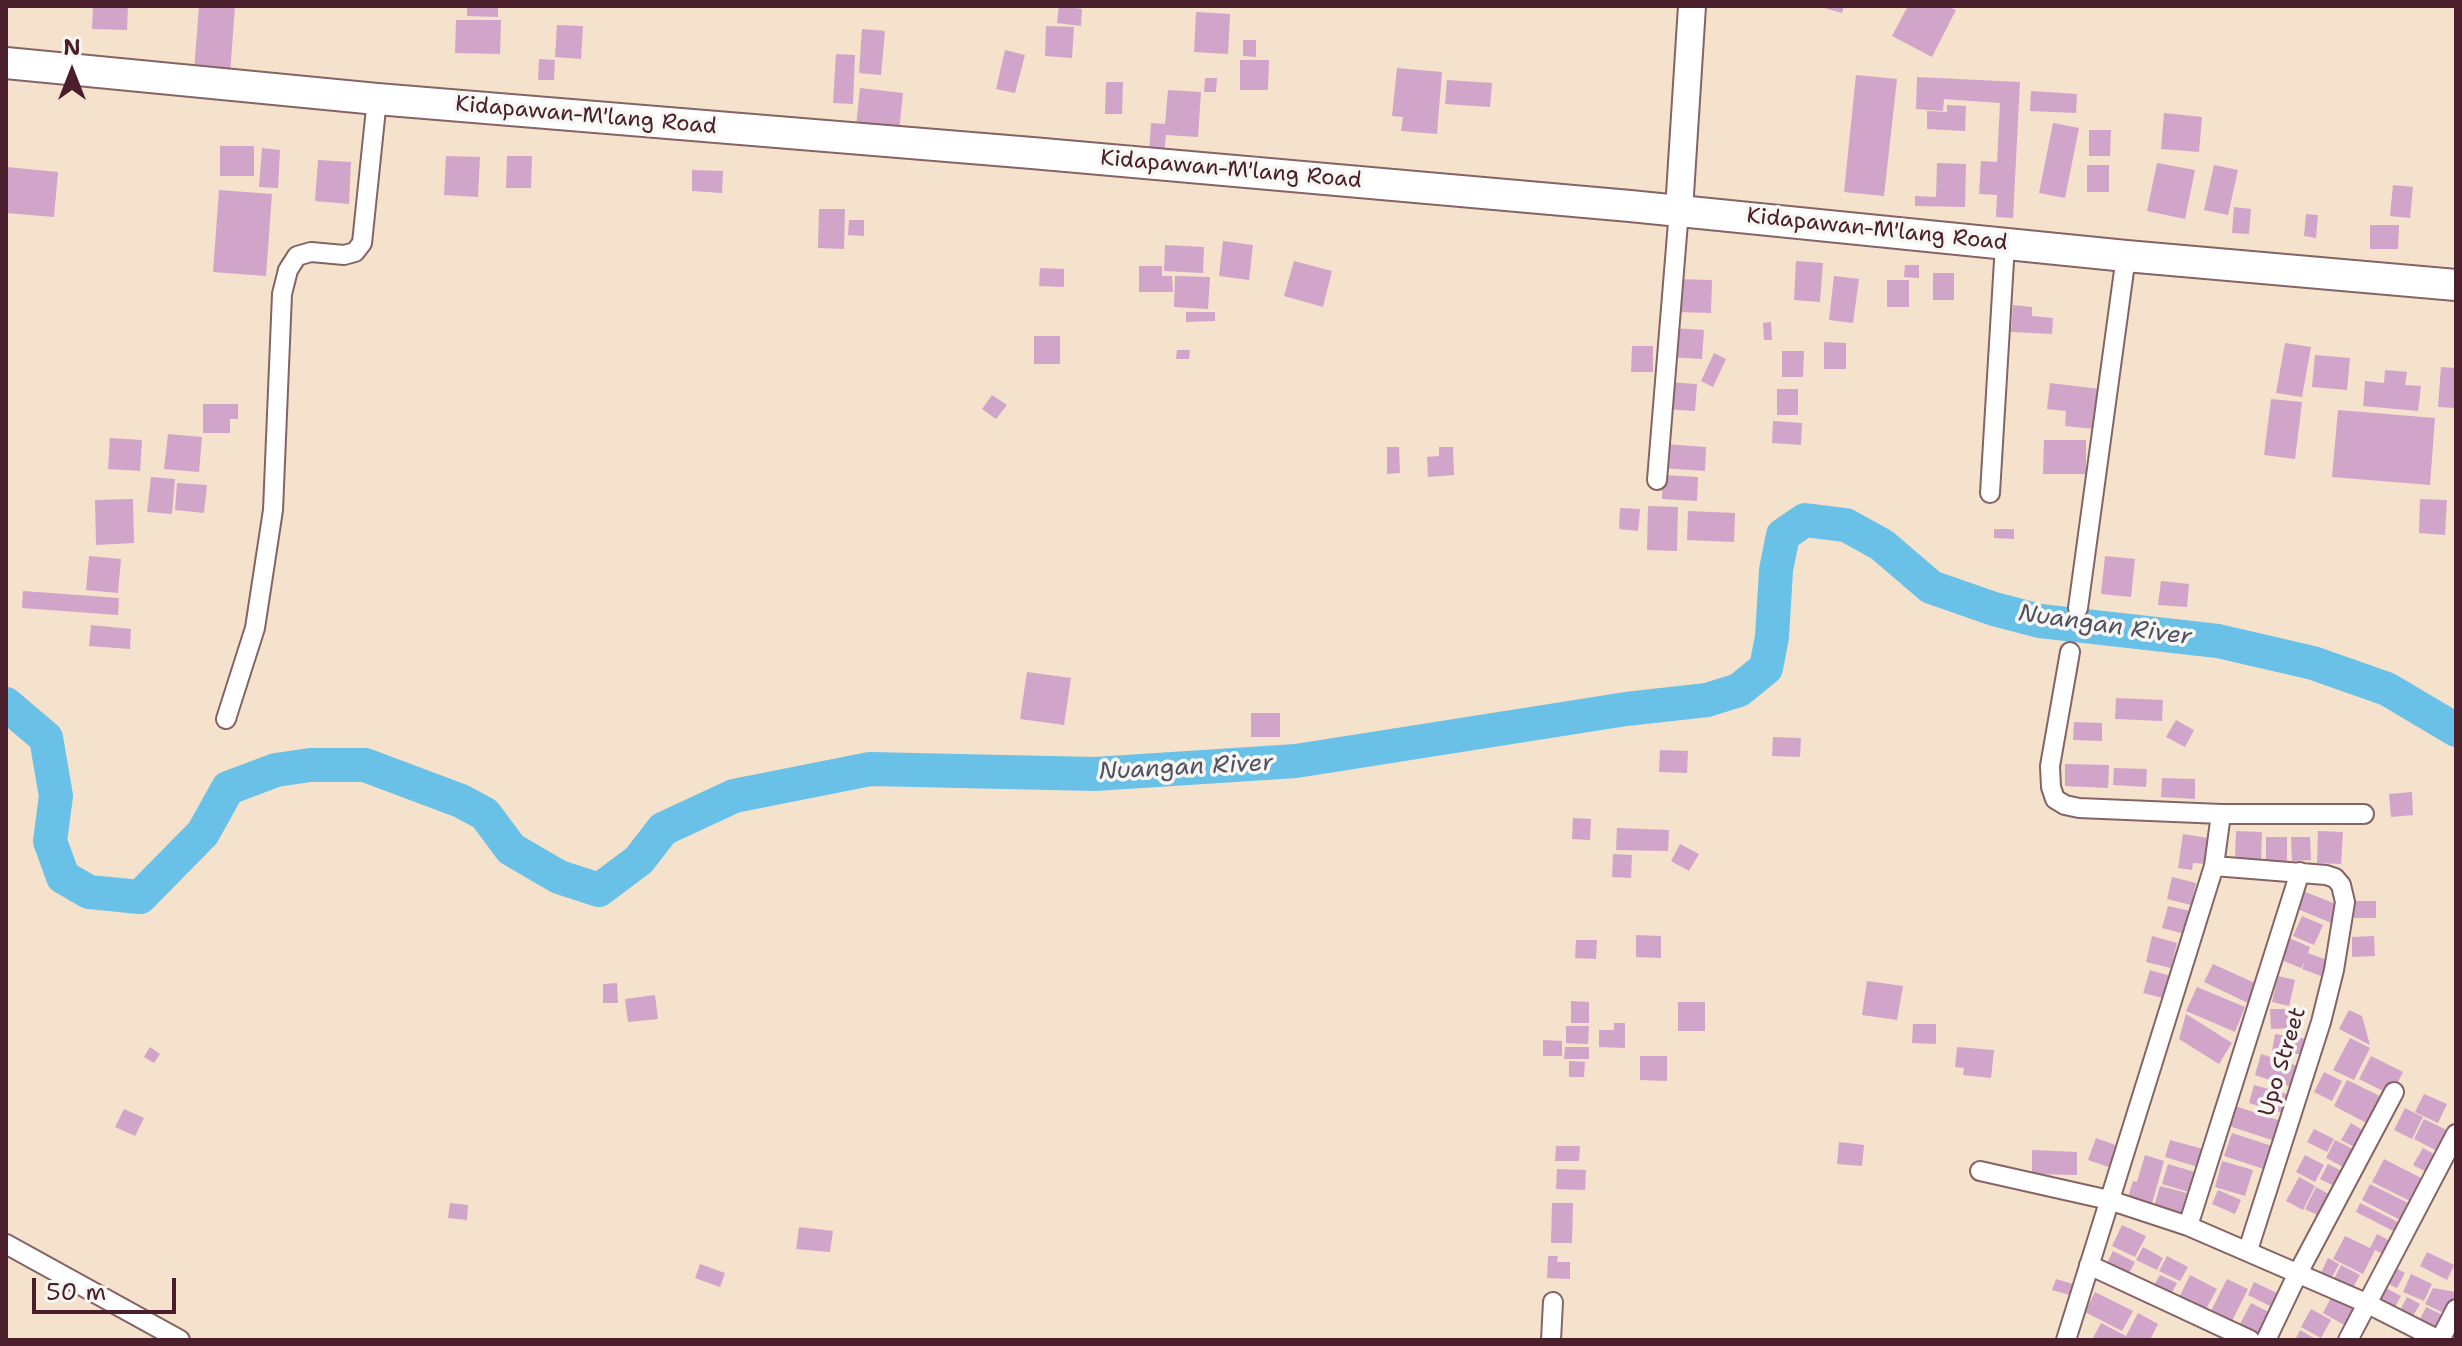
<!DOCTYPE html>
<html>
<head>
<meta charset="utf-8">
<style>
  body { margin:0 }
  #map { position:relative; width:2462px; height:1346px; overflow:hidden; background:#f4e2cd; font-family:"Shantell Sans",sans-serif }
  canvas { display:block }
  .frame { position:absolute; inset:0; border:8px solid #4a1f2b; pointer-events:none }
  .north { position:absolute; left:32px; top:32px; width:80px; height:80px; -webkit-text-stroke:6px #f6f6f2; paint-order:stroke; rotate:0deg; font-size:22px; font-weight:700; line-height:32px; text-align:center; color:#4a1f2b }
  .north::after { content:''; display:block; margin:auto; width:28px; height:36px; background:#4a1f2b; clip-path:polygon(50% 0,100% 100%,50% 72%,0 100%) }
  .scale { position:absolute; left:32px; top:1278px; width:144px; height:36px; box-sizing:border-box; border:4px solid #4a1f2b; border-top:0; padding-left:10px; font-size:24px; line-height:28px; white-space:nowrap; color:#4a1f2b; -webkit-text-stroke:6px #f6f6f2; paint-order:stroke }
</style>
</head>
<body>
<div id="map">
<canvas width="2462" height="1346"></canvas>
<div class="frame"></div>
<div class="north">N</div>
<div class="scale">50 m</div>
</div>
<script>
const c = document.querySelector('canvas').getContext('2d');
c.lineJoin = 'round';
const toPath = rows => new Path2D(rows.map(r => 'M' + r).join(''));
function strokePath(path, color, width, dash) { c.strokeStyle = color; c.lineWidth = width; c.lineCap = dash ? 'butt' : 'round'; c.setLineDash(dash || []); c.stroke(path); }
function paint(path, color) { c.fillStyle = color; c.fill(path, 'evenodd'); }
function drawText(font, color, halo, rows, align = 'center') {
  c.font = font + ' "Shantell Sans",sans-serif'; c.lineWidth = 7; c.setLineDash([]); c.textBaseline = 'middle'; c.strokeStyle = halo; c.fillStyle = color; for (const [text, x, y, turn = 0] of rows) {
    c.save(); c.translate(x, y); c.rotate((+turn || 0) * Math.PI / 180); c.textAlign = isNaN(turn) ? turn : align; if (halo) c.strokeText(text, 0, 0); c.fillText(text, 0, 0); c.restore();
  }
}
strokePath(toPath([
  [6,704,46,738,56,796,50,841,63,877,89,892,140,897,203,833,228,788,276,770,310,765,365,765,461,801,485,814,511,849,559,877,599,890,639,860,663,829,734,796,870,769,1095,774,1296,761,1626,709,1707,700,1739,690,1766,668,1772,637,1776,570,1783,535,1805,520,1846,525,1882,545,1931,587,1994,609,2040,621,2218,641,2313,663,2387,689,2456,730]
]), '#6ac1e7', 34);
paint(toPath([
  [93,6,128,6,127,30,92,29],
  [199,6,235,6,230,74,194,71],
  [467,6,498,6,498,17,467,16],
  [1059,6,1082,9,1081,26,1057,23],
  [1817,6,1844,6,1842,13],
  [1908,6,1947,6,1956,10,1932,57,1892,36],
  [1196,12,1230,14,1228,54,1194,52],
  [456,20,501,20,500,54,455,53],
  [557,25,583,26,581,59,555,57],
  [1046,26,1074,27,1072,58,1045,56],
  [862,29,885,31,881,75,859,73],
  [1243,40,1256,40,1256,57,1243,56],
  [1005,50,1025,55,1015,93,996,89],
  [836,54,855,55,853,104,833,103],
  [539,59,555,60,554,80,538,80],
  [1240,60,1269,60,1268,90,1240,90],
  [1397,68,1442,72,1437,134,1401,131,1403,117,1392,116],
  [1856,75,1897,79,1884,196,1844,192],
  [1917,77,2020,82,2013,218,1996,217,1997,195,1979,194,1981,161,1997,162,2000,103,1944,99,1943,111,1916,109],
  [1205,78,1217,78,1216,92,1204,92],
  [1447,80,1492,83,1490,107,1445,104],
  [1106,82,1123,82,1122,114,1105,114],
  [860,88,903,93,899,131,856,127],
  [1168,90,1201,92,1198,137,1166,135,1164,155,1149,154,1151,123,1165,124],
  [2031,91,2077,94,2076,113,2030,111],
  [1947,105,1966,106,1965,131,1927,129,1927,111,1947,112],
  [2164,113,2202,117,2199,152,2161,149],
  [2053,123,2079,128,2065,198,2039,193],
  [2089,130,2111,130,2110,156,2089,156],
  [220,146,254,146,254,176,220,176],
  [262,148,280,150,278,188,259,187],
  [446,156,480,157,478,197,444,195],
  [507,156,532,156,531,188,506,188],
  [318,160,351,162,349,204,315,201],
  [1937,163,1966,164,1965,207,1915,206,1915,196,1936,197],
  [2157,163,2195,170,2185,219,2147,211],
  [2087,165,2109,165,2109,192,2087,192],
  [2214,165,2238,170,2228,215,2204,210],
  [6,167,58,172,54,217,6,213],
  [692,170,723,171,722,193,692,191],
  [2393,185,2413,187,2410,218,2390,216],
  [219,190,272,194,266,276,213,272],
  [2234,207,2251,209,2249,234,2232,233],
  [819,209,845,209,844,249,818,248],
  [2306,214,2318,215,2316,238,2304,236],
  [849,220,864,220,864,236,848,235],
  [2370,225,2399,225,2398,249,2370,249],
  [1223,241,1253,245,1249,280,1219,276],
  [1165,245,1204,247,1203,273,1164,271],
  [1294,261,1332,271,1323,307,1284,296],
  [1796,261,1823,263,1820,302,1794,300],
  [1905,265,1919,265,1919,278,1904,277],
  [1139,266,1162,266,1162,276,1172,276,1173,292,1139,292],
  [1040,268,1064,269,1064,287,1039,286],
  [1933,273,1954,273,1954,300,1933,300],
  [1175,276,1210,277,1208,309,1174,307],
  [1834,276,1859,279,1853,323,1829,320],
  [1676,279,1712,280,1711,313,1675,312],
  [1887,280,1909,280,1909,307,1887,307],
  [2013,305,2032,307,2032,316,2053,318,2052,334,2011,332],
  [1186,312,1215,312,1215,321,1186,322],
  [1771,322,1772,340,1764,340,1763,323],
  [1671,328,1704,330,1702,359,1669,357],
  [1034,336,1060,336,1060,364,1034,364],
  [1824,342,1846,343,1846,369,1824,369],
  [2285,343,2311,347,2302,397,2276,393],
  [1632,346,1653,346,1653,372,1631,372],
  [1177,350,1190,350,1189,359,1176,359],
  [1782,351,1804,351,1803,377,1782,377],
  [1714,353,1726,359,1713,387,1701,381],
  [2315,355,2350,358,2347,390,2312,387],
  [2441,367,2456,368,2456,408,2438,407],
  [2385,370,2407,372,2405,385,2421,386,2418,411,2363,406,2365,381,2384,383],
  [1666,382,1697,384,1695,411,1665,409],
  [2050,383,2100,389,2095,429,2065,426,2066,411,2047,409],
  [1777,389,1798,389,1798,415,1777,415],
  [992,395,1007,405,996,419,982,409],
  [2271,399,2302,402,2295,459,2264,455],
  [203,404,238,404,238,419,230,419,230,433,203,433],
  [2338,410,2435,418,2430,485,2332,477],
  [1773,421,1802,423,1801,445,1772,443],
  [168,434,202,437,199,472,164,469],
  [110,438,142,440,140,471,108,469],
  [2044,440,2086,440,2086,474,2043,474],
  [1664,444,1706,447,1705,471,1662,468],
  [1387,447,1399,447,1400,473,1387,474],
  [1439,447,1453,447,1454,475,1428,477,1427,457,1439,456],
  [1663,475,1698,477,1697,501,1662,499],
  [151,477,175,479,172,514,147,512],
  [177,483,207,485,204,513,175,510],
  [133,499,134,543,96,545,95,500],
  [2420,499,2447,500,2445,535,2419,533],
  [1648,506,1678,507,1677,551,1647,550],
  [1620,508,1640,509,1638,531,1619,529],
  [1688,511,1735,513,1734,542,1687,540],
  [1994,529,2014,529,2014,539,1994,538],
  [89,556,121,559,118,593,86,590],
  [2105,556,2135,559,2131,597,2101,594],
  [2161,581,2189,584,2187,607,2158,605],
  [23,591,119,598,118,615,22,608],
  [91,625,131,629,130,649,89,646],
  [1027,672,1071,678,1064,725,1020,719],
  [2116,698,2163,700,2162,721,2115,719],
  [1251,713,1280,713,1280,737,1251,737],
  [2176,720,2194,730,2185,747,2166,737],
  [2074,722,2102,723,2102,741,2073,740],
  [1773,737,1801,738,1800,757,1772,756],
  [1660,750,1688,751,1687,773,1659,772],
  [2065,764,2109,765,2108,788,2065,786],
  [2114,768,2147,769,2146,787,2113,785],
  [2162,778,2195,779,2195,799,2161,797],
  [2412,792,2413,815,2391,817,2389,794],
  [1573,818,1591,819,1590,840,1572,839],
  [1617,828,1669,830,1668,851,1616,850],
  [2236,831,2262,832,2261,859,2235,858],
  [2318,831,2343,832,2341,864,2317,863],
  [2183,834,2208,838,2205,864,2193,863,2192,870,2178,868],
  [2266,837,2287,837,2287,861,2266,861],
  [2291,837,2310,837,2311,860,2292,861],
  [1680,844,1699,854,1689,871,1671,861],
  [1613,854,1632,855,1631,878,1612,877],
  [2172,877,2196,883,2191,905,2167,899],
  [2303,891,2341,906,2334,924,2295,908],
  [2354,901,2376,901,2376,918,2354,918],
  [2168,906,2190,911,2185,934,2162,928],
  [2302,916,2323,925,2314,945,2293,936],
  [1636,935,1661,936,1661,958,1636,957],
  [2152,936,2177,943,2171,968,2146,962],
  [2374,936,2375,956,2352,957,2352,937],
  [2289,938,2310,947,2308,953,2327,960,2321,976,2302,969,2305,961,2301,968,2279,959],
  [1576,940,1597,940,1596,959,1575,958],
  [2213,964,2257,984,2248,1003,2204,982],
  [2150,970,2170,976,2163,998,2143,993],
  [2278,976,2295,980,2289,1006,2272,1002],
  [1867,981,1903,986,1897,1020,1862,1015],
  [617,983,618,1003,603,1003,603,984],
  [2197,987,2245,1007,2235,1032,2186,1011],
  [655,995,658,1019,628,1022,625,999],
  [1571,1001,1589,1002,1589,1023,1571,1023],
  [1678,1002,1705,1002,1705,1031,1678,1031],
  [2270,1009,2291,1009,2292,1028,2271,1029],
  [2349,1010,2362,1016,2370,1045,2339,1029],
  [2186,1014,2232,1043,2219,1064,2179,1039],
  [1614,1023,1625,1023,1625,1048,1599,1047,1599,1030,1614,1030],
  [1913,1024,1936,1024,1936,1044,1912,1043],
  [1566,1026,1589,1026,1588,1044,1566,1043],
  [2275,1034,2307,1039,2305,1055,2272,1051],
  [2350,1038,2370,1048,2354,1080,2333,1070],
  [1543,1040,1562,1041,1562,1056,1543,1056],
  [150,1047,160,1054,154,1063,144,1057],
  [1565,1047,1589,1047,1589,1059,1564,1059],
  [1957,1047,1994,1050,1991,1078,1963,1075,1964,1068,1955,1067],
  [2261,1054,2304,1068,2297,1089,2255,1075],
  [1640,1056,1667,1056,1667,1081,1640,1080],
  [2371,1056,2403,1072,2391,1095,2359,1079],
  [1569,1061,1585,1062,1584,1077,1569,1077],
  [2324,1072,2342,1081,2332,1101,2314,1092],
  [2347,1080,2388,1100,2374,1127,2334,1106],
  [2254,1085,2294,1096,2289,1115,2249,1103],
  [2424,1094,2447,1104,2438,1123,2415,1112],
  [2235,1106,2287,1123,2281,1143,2229,1126],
  [2405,1108,2423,1117,2412,1139,2394,1130],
  [124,1109,144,1118,135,1136,115,1127],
  [2424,1119,2453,1133,2443,1154,2414,1139],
  [2351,1123,2369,1134,2360,1150,2341,1140],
  [2314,1129,2334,1139,2327,1152,2307,1142],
  [2232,1133,2278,1148,2270,1171,2224,1156],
  [2096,1138,2121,1147,2114,1169,2088,1160],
  [2170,1140,2203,1149,2198,1167,2165,1157],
  [2335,1140,2361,1153,2351,1171,2326,1158],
  [1839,1142,1864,1145,1862,1166,1837,1164],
  [1556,1146,1580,1146,1579,1161,1555,1161],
  [2423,1148,2441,1158,2432,1175,2413,1165],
  [2032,1150,2077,1152,2077,1175,2032,1174],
  [2145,1155,2164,1161,2151,1207,2127,1200,2133,1181,2137,1182],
  [2305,1155,2324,1165,2315,1182,2296,1172],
  [2384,1159,2427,1181,2416,1204,2372,1182],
  [2222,1161,2253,1170,2245,1196,2215,1187],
  [2168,1164,2198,1173,2192,1193,2162,1184],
  [2328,1164,2346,1173,2338,1188,2320,1179],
  [1557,1169,1586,1170,1585,1190,1556,1189],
  [2299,1177,2315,1186,2303,1210,2286,1201],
  [2370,1184,2414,1206,2406,1223,2362,1200],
  [2160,1186,2187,1193,2180,1215,2154,1207],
  [2316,1187,2336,1198,2325,1219,2305,1209],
  [2218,1190,2241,1200,2235,1214,2212,1204],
  [450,1203,468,1205,467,1220,448,1218],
  [1552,1203,1573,1203,1572,1243,1551,1243],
  [2360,1203,2406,1226,2401,1235,2356,1212],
  [2122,1225,2146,1236,2135,1257,2112,1246],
  [799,1227,833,1231,830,1252,796,1249],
  [2377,1234,2394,1243,2387,1256,2375,1250,2363,1274,2333,1259,2345,1236,2370,1248],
  [2143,1247,2163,1258,2157,1270,2136,1260],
  [2113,1251,2135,1262,2126,1279,2104,1269],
  [2427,1252,2454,1265,2447,1280,2420,1266],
  [1548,1256,1558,1256,1557,1262,1570,1262,1570,1279,1547,1278],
  [2167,1256,2188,1267,2180,1281,2159,1271],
  [2328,1258,2339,1264,2330,1281,2320,1275],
  [700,1264,725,1273,720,1287,695,1278],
  [2341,1265,2360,1275,2351,1291,2333,1281],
  [2390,1265,2405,1273,2397,1288,2382,1281],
  [2411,1274,2432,1284,2424,1301,2403,1292],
  [2160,1275,2177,1283,2171,1294,2154,1285],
  [2190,1275,2217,1289,2204,1313,2178,1300],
  [2056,1279,2077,1285,2073,1296,2052,1290],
  [2227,1279,2248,1289,2229,1327,2208,1317],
  [2254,1282,2285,1297,2278,1310,2248,1295],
  [2380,1285,2401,1296,2393,1311,2371,1300],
  [2433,1288,2456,1292,2456,1304,2450,1316,2425,1304],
  [2095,1292,2133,1311,2122,1331,2085,1312],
  [2333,1294,2357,1307,2346,1326,2323,1313],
  [2407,1297,2420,1304,2408,1324,2396,1318],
  [2251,1303,2273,1314,2261,1339,2238,1328],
  [2426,1307,2449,1318,2439,1338,2416,1327],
  [2311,1309,2331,1320,2321,1338,2301,1327],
  [2138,1313,2158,1324,2150,1340,2131,1338,2130,1340,2092,1340,2101,1323,2126,1336],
  [2300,1330,2317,1340,2295,1340]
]), '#d1a4ca');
const street = toPath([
  [1657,480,1679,210],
  [1990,493,2005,244],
  [2078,608,2126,256],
  [2070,652,2050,766,2051,787,2055,799,2065,805,2079,808,2221,814,2364,814],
  [226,719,255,628,273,510,282,294,288,270,297,256,311,252,344,255,355,252,362,243,377,99],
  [2214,866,2326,875,2335,878,2341,885,2345,902,2334,970,2321,1022,2248,1250],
  [1980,1171,2109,1200,2188,1226,2366,1303,2439,1340],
  [2188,1226,2300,872],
  [6,1244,180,1340],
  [2089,1265,2250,1340],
  [1551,1340,1553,1302],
  [2066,1340,2214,866,2221,814],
  [2266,1340,2298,1273,2394,1092],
  [2348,1340,2456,1134],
  [2440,1340,2456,1309]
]);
const secondary = toPath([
  [1679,210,1692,6]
]);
const primary = toPath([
  [6,63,377,99,1032,153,1630,206,2126,256,2456,285]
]);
strokePath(street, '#866364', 22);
strokePath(secondary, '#866364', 30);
strokePath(primary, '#866364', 34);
strokePath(street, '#fff', 18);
strokePath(secondary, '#fff', 26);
strokePath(primary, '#fff', 30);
drawText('22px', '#4a1f2b', '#f6f6f2', [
  ["Kidapawan-M'lang Road",586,116,5],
  ["Kidapawan-M'lang Road",1231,170,5],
  ["Kidapawan-M'lang Road",1877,230,6],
  ["Upo Street",2283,1062,-73]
]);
drawText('italic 24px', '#545063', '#f6f6f2', [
  ["Nuangan River",2105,626,8],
  ["Nuangan River",1186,768,-3]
]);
</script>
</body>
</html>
